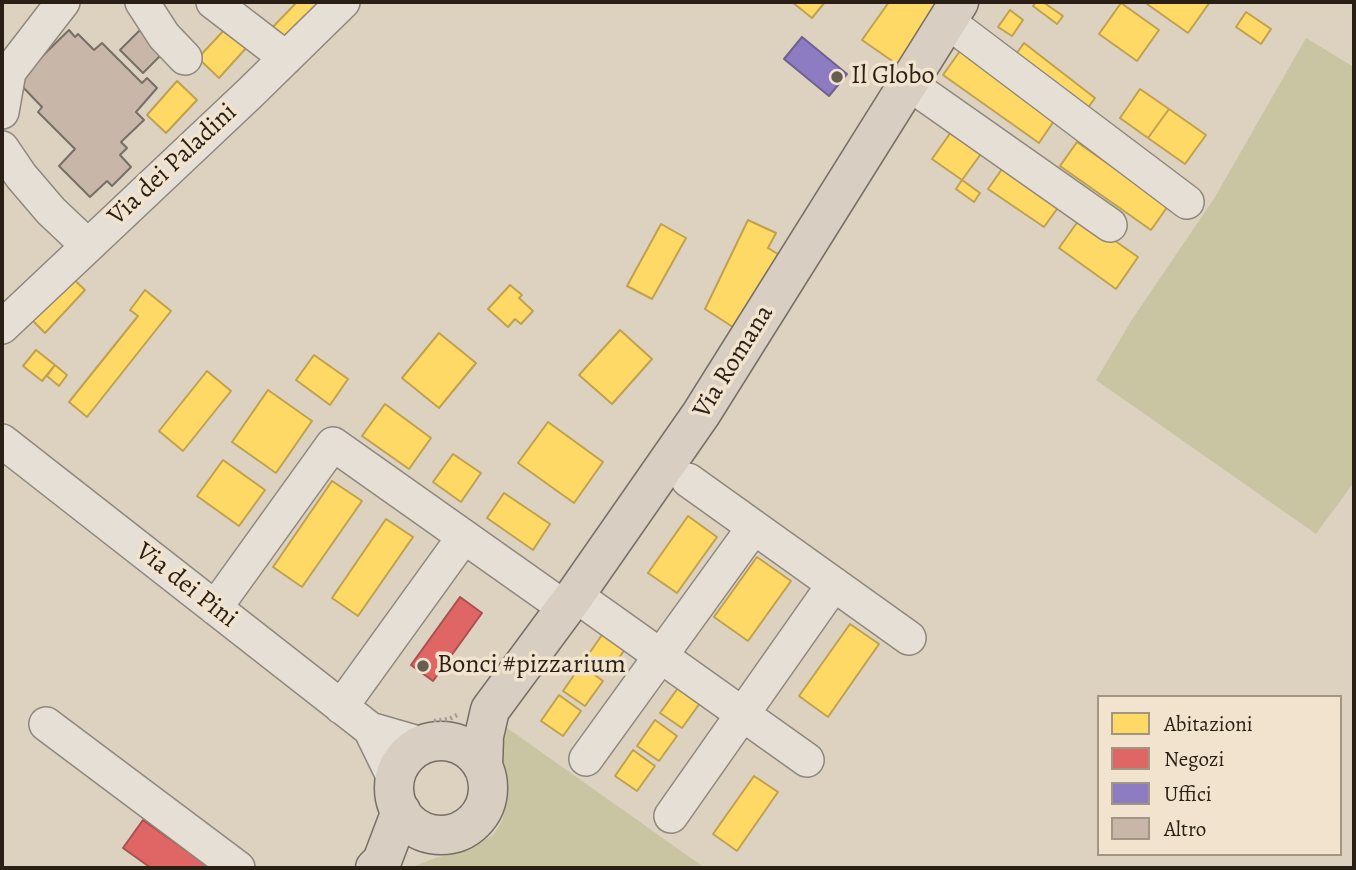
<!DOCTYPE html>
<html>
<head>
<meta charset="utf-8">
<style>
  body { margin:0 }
  #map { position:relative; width:1356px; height:870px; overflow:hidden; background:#ddd1c0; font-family:Alegreya,serif }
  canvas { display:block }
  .frame { position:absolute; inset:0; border:4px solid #291f15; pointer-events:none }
  .legend { position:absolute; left:1097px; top:695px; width:245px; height:161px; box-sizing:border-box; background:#f1e3ce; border:2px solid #a19584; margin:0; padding:9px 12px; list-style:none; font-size:21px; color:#291f15 }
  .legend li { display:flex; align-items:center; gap:14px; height:35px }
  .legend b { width:35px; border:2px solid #a19584 }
</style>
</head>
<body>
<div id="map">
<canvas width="1356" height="870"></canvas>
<div class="frame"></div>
<ul class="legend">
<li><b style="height:19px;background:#ffd966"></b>Abitazioni</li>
<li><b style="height:19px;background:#e06666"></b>Negozi</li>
<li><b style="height:19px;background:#8e7cc3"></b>Uffici</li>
<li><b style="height:19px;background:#c8b7a9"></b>Altro</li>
</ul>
</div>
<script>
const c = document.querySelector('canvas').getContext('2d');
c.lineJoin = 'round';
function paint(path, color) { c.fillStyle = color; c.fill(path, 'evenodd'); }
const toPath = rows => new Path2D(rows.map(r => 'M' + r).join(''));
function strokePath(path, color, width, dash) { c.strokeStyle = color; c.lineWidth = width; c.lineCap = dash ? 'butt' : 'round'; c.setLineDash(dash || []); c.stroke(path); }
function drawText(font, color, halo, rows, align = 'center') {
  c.font = font + ' Alegreya,serif'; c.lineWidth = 7; c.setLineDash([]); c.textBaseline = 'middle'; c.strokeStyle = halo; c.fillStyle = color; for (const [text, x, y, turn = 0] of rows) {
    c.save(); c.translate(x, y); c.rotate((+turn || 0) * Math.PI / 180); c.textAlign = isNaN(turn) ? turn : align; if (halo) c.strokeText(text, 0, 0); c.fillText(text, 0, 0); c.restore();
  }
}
paint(toPath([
  [1306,38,1354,67,1354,482,1316,534,1096,380,1131,321,1215,197],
  [503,725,705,868,411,868,435,858,467,850,493,835,502,821,506,806,508,783,498,739]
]), '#c9c5a3');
const homes = toPath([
  [297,2,327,2,284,47,268,32,297,2],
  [792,2,825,2,812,18,792,2],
  [889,2,937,2,898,65,862,40,889,2],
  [1036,2,1043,2,1063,16,1057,24,1033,6,1036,2],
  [1148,2,1210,2,1188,33,1147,4,1148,2],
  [1121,3,1159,30,1137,61,1099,34,1121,3],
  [1010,10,1023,20,1012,36,998,27,1010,10],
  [1246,12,1271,29,1261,44,1236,27,1246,12],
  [226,28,247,47,219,78,198,58,226,28],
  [1024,43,1095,98,1085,112,1014,57,1024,43],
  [960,51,1056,118,1039,143,943,75,960,51],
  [177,81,197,100,166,133,147,115,177,81],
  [1140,89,1169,109,1148,138,1120,118,1140,89],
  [1169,109,1206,135,1185,164,1148,138,1169,109],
  [956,125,986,147,962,180,932,159,956,125],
  [1077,142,1168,206,1151,230,1060,166,1077,142],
  [1007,162,1062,202,1044,227,988,189,1007,162],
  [962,180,980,193,974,202,956,189,962,180],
  [1081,217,1138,257,1116,289,1059,248,1081,217],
  [748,220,776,233,768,248,781,256,736,329,705,309,748,220],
  [661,224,686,238,652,299,627,286,661,224],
  [68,274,85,290,45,333,28,316,68,274],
  [510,285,522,295,519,298,533,311,521,324,515,319,508,327,488,309,510,285],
  [145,290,171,311,87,417,69,402,138,316,130,310,145,290],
  [620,330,652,359,612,404,579,375,620,330],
  [439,333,476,363,439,408,402,378,439,333],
  [36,350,55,365,42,381,23,366,36,350],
  [314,355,348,379,330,405,296,380,314,355],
  [55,365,67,375,59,386,47,376,55,365],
  [207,371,231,391,183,451,159,431,207,371],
  [268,390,312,421,276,473,232,442,268,390],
  [385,404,431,438,409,469,362,436,385,404],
  [548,422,603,462,574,503,518,463,548,422],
  [453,454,481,473,461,502,433,482,453,454],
  [223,460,265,490,239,526,197,496,223,460],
  [332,481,362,501,302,587,273,567,332,481],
  [504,493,550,524,533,550,487,518,504,493],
  [688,516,717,537,677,593,648,573,688,516],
  [386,519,413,537,358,616,332,598,386,519],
  [757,557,791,581,748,641,714,617,757,557],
  [850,624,879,644,828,717,799,696,850,624],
  [604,632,626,648,608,673,586,658,604,632],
  [581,665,603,681,585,706,563,691,581,665],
  [678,688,700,703,682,728,660,713,678,688],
  [559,695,581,711,563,736,541,721,559,695],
  [655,720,677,736,659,761,637,746,655,720],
  [633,750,655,766,637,791,615,776,633,750],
  [754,776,778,792,737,851,713,834,754,776]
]);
paint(homes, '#ffd966');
strokePath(homes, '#bfa14e', 2);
const shops = toPath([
  [460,597,482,613,433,681,411,665,460,597],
  [143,820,211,868,151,868,123,848,143,820]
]);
paint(shops, '#e06666');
strokePath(shops, '#a9514e', 2);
const offices = toPath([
  [802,37,847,74,829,96,784,59,802,37]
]);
paint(offices, '#8e7cc3');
strokePath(offices, '#70608f', 2);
const building = toPath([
  [141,29,164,52,143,73,120,50,141,29],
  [69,30,75,37,78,34,94,50,102,43,142,83,147,78,157,88,136,112,144,120,121,142,127,148,120,155,131,167,112,186,107,181,90,197,59,166,75,149,38,112,42,107,17,81,69,30]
]);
paint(building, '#c8b7a9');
strokePath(building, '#766f66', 2);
const minor = toPath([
  [142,2,164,36,185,58],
  [213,2,286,58],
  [947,21,1187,202],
  [908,83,1110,225],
  [2,112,9,72,63,2],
  [2,148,21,176,51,211,87,245],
  [2,327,250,93,343,2],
  [2,441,370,729,422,744],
  [688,480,909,638],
  [575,595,807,760],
  [215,608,333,444,565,608],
  [341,707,463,538],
  [46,724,238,868],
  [370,729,395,780],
  [586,759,754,527],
  [671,816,834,584]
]);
const major = toPath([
  '394 788a47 47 0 1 1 94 0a47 47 0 1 1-94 0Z',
  [483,767,484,736,490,710,575,595,701,414,959,2],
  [375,868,382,861,401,811]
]);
strokePath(minor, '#8f877d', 36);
strokePath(major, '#766f66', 41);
strokePath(toPath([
  [434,721,449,719,459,714]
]), '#a29c95', 4.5, [2, 3.5]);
strokePath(minor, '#e5dfd5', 33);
strokePath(major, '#d8cec1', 38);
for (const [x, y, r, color] of [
  [837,77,7,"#685d51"],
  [423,666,7,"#685d51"]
]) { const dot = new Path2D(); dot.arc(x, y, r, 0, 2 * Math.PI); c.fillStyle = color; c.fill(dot); strokePath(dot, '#f1e3ce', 2.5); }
drawText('26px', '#291f15', '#f1e3ce', [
  ["Il Globo",851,77],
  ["Bonci #pizzarium",437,666]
], 'left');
drawText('26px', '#291f15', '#f1e3ce', [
  ["Via dei Paladini",173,165,-43],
  ["Via Romana",734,362,-58],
  ["Via dei Pini",186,586,38]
]);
</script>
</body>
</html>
